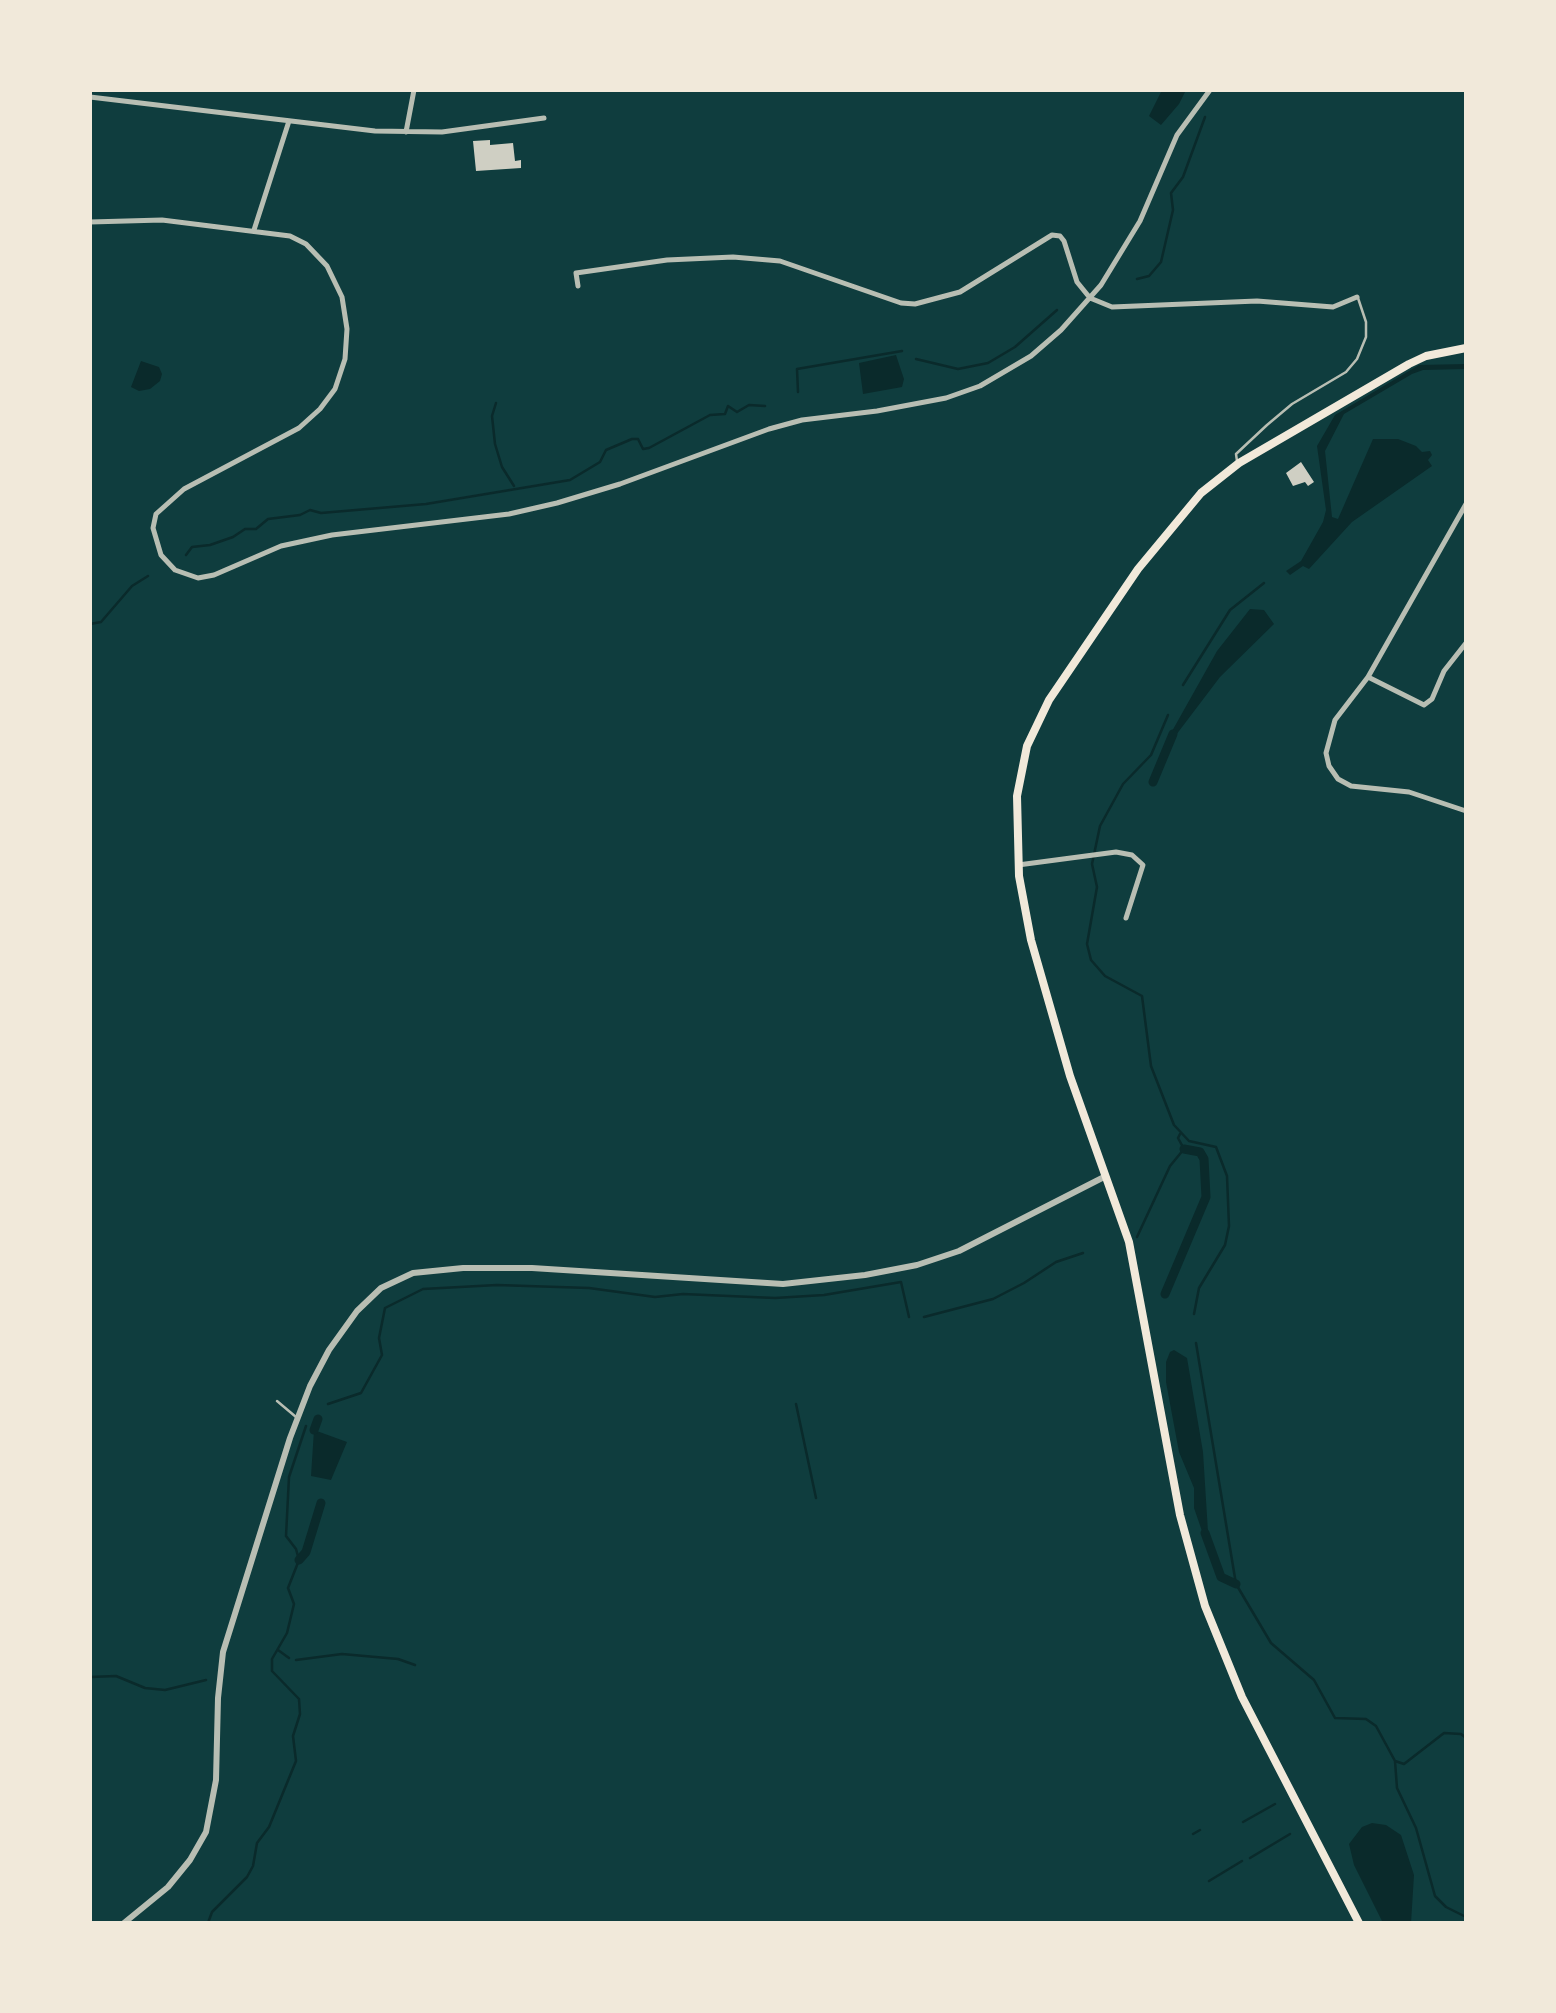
<!DOCTYPE html>
<html>
<head>
<meta charset="utf-8">
<style>
  body { margin:0 }
  #map { position:relative; width:1556px; height:2013px; overflow:hidden; background:#0f3d3e; font-family:"Alegreya Sans",sans-serif }
  canvas { display:block }
  .frame { position:absolute; inset:0; border:92px solid #f1e9da; pointer-events:none }
</style>
</head>
<body>
<div id="map">
<canvas width="1556" height="2013"></canvas>
<div class="frame"></div>
</div>
<script>
const c = document.querySelector('canvas').getContext('2d');
c.lineJoin = 'round';
function paint(path, color) { c.fillStyle = color; c.fill(path, 'evenodd'); }
const toPath = rows => new Path2D(rows.map(r => 'M' + r).join(''));
function strokePath(path, color, width, dash) { c.strokeStyle = color; c.lineWidth = width; c.lineCap = dash ? 'butt' : 'round'; c.setLineDash(dash || []); c.stroke(path); }
paint(toPath([
  [1162,90,1186,90,1179,104,1161,125,1149,116],
  [896,355,904,379,902,387,863,394,859,363],
  [141,361,159,367,162,374,160,381,150,389,139,391,131,387],
  [1466,364,1466,369,1423,370,1412,374,1344,414,1325,451,1332,517,1338,519,1373,439,1398,439,1416,446,1422,452,1430,451,1432,455,1428,460,1432,466,1352,522,1309,569,1303,566,1290,575,1286,571,1301,561,1323,522,1326,510,1317,446,1335,415,1419,365],
  [1250,609,1264,610,1274,624,1220,677,1176,735,1171,733,1217,651],
  [1174,1350,1187,1358,1203,1452,1208,1532,1203,1534,1194,1508,1194,1488,1179,1452,1166,1382,1166,1362,1170,1352],
  [314,1430,347,1442,331,1480,311,1476],
  [1372,1823,1386,1825,1401,1835,1414,1875,1411,1923,1383,1923,1354,1865,1349,1844,1362,1827]
]), '#0a2a2b');
strokePath(toPath([
  [1137,279,1149,276,1161,262,1173,210,1171,193,1183,177,1205,117],
  [916,359,958,369,988,363,1015,347,1057,310],
  [798,392,797,369,902,351],
  [496,403,492,416,495,444,502,467,514,486],
  [186,555,192,547,210,545,233,537,245,529,256,529,268,519,300,515,310,510,321,513,426,504,570,480,600,462,606,450,632,439,638,439,643,449,649,448,710,415,725,414,728,406,737,412,749,405,765,406],
  [90,624,101,622,132,586,148,576],
  [1183,685,1230,610,1264,583],
  [1168,715,1151,755,1123,784,1100,826,1092,864,1097,887,1087,944,1091,960,1105,976,1142,996,1151,1066,1174,1125,1189,1141,1216,1147,1227,1176,1229,1226,1225,1245,1199,1288,1194,1314],
  [1137,1237,1170,1166,1184,1149,1178,1138,1180,1134],
  [924,1317,993,1299,1024,1283,1056,1262,1083,1253],
  [1196,1343,1236,1584,1271,1643,1314,1680,1335,1718,1366,1719,1376,1726,1395,1761,1397,1788,1416,1828,1435,1896,1446,1907,1466,1917],
  [328,1404,361,1393,382,1355,379,1338,385,1308,423,1289,497,1285,589,1288,655,1297,683,1294,775,1298,824,1295,901,1282,909,1317],
  [796,1404,816,1498],
  [278,1650,289,1658],
  [296,1660,342,1654,398,1659,415,1665],
  [90,1677,116,1676,145,1688,165,1690,206,1680],
  [1395,1761,1404,1764,1444,1733,1461,1734,1466,1738],
  [1243,1822,1275,1804],
  [1193,1834,1200,1830],
  [1250,1858,1290,1834],
  [1209,1881,1242,1861],
  [208,1923,212,1912,247,1877,253,1866,257,1843,269,1827,296,1761,293,1736,300,1714,299,1699,272,1671,272,1659,287,1633,294,1604,288,1588,299,1560,296,1549,286,1536,289,1477,306,1426]
]), '#0a2a2b', 2.5);
strokePath(toPath([
  [1153,782,1173,734],
  [1165,1294,1206,1197,1204,1159,1200,1152,1184,1149],
  [314,1430,318,1419],
  [1205,1533,1221,1577,1236,1584],
  [299,1560,306,1552,321,1503]
]), '#0a2a2b', 9);
paint(toPath([
  [490,140,490,145,513,143,515,161,521,160,521,168,476,171,473,141],
  [1301,462,1314,482,1308,486,1305,482,1293,486,1286,473]
]), '#cfcfc3');
strokePath(toPath([
  [1237,461,1236,454,1267,425,1292,404,1346,372,1357,359,1366,337,1366,322,1358,298],
  [277,1401,296,1417]
]), '#b8beb3', 2.5);
strokePath(toPath([
  [90,97,375,131,442,132,544,118],
  [406,132,414,90],
  [90,222,162,220,290,236,306,244,327,266,342,297,347,329,345,359,335,389,320,409,299,428,184,489,156,514,153,528,161,555,175,570,198,578,214,575,281,546,332,535,509,514,557,503,620,484,769,429,802,420,877,411,946,398,980,386,1031,356,1061,330,1101,285,1140,221,1177,135,1210,90],
  [254,230,289,121],
  [578,286,576,273,667,260,733,257,780,261,901,303,915,304,960,292,1052,235,1060,236,1064,241,1077,282,1090,298,1112,307,1257,301,1333,307,1357,297],
  [1466,504,1368,677,1335,720,1326,753,1329,766,1338,779,1351,786,1409,792,1466,811],
  [1368,677,1424,705,1432,699,1444,671,1466,643],
  [1018,865,1116,852,1132,855,1143,865,1126,918]
]), '#b8beb3', 5);
strokePath(toPath([
  [124,1923,168,1887,190,1860,206,1832,216,1780,218,1698,223,1652,290,1438,310,1386,329,1350,357,1311,381,1288,413,1273,463,1268,532,1268,783,1284,865,1275,917,1265,959,1251,1106,1176]
]), '#b8beb3', 6);
strokePath(toPath([
  [1359,1923,1242,1697,1205,1606,1180,1515,1129,1242,1070,1076,1031,940,1019,876,1017,796,1027,746,1049,700,1138,569,1201,493,1239,463,1409,364,1426,356,1466,348]
]), '#f1e9da', 8);
</script>
</body>
</html>
